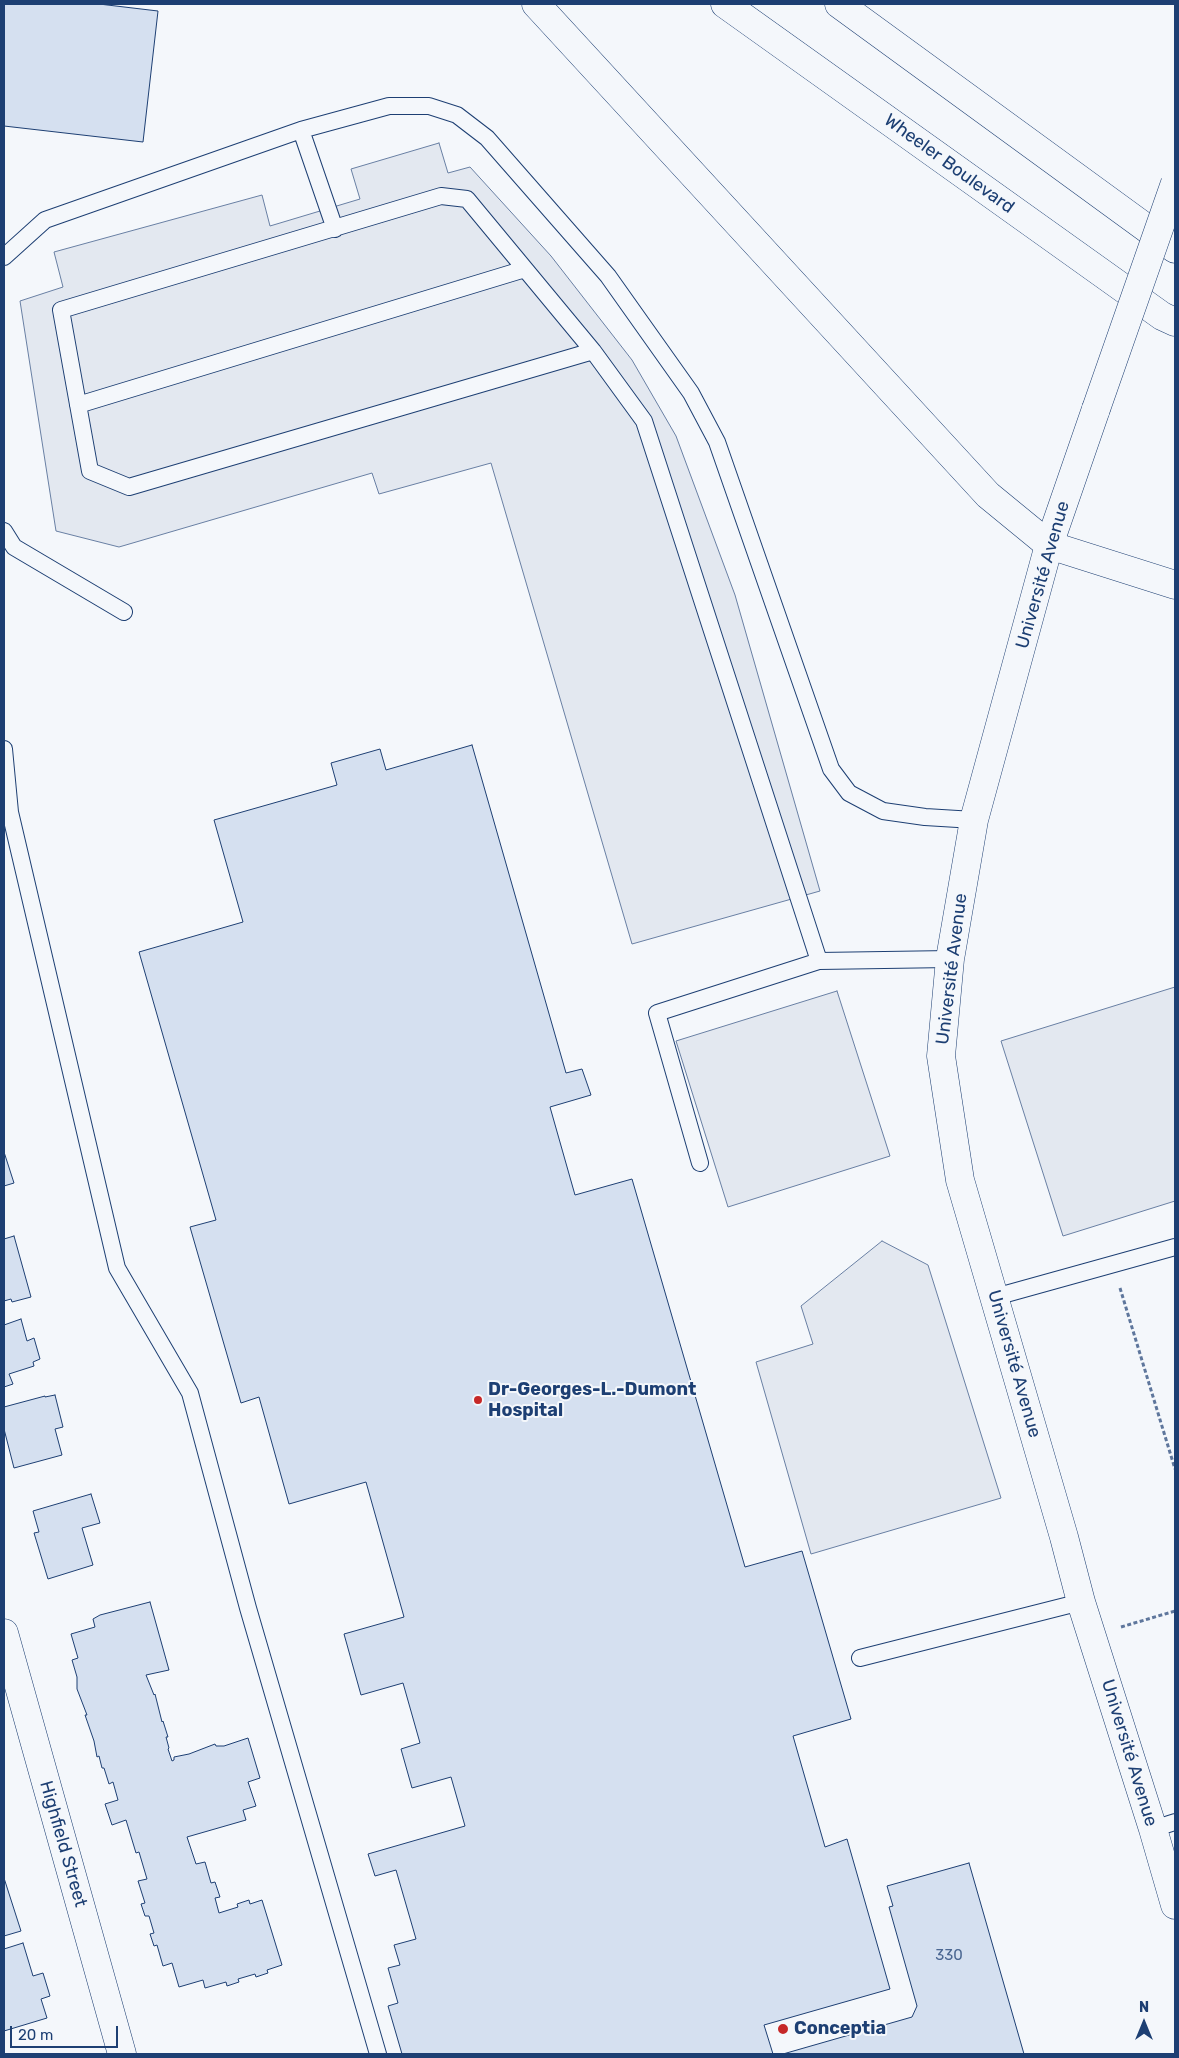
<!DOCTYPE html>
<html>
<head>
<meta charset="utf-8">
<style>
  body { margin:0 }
  #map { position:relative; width:1179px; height:2058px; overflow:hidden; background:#f4f7fb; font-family:Rubik,sans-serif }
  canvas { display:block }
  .frame { position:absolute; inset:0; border:5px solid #1d3f73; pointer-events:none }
  .north { position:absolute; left:1119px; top:1998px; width:50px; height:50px; -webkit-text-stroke:4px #f4f7fb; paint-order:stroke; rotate:0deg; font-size:14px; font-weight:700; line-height:20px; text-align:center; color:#1d3f73 }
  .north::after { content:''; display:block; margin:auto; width:18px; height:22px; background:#1d3f73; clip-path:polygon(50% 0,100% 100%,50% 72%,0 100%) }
  .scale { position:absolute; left:10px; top:2026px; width:108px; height:22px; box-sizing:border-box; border:2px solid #1d3f73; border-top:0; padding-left:6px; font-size:15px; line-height:18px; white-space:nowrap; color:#1d3f73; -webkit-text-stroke:4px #f4f7fb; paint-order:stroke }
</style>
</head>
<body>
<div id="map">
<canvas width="1179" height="2058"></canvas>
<div class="frame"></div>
<div class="north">N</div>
<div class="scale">20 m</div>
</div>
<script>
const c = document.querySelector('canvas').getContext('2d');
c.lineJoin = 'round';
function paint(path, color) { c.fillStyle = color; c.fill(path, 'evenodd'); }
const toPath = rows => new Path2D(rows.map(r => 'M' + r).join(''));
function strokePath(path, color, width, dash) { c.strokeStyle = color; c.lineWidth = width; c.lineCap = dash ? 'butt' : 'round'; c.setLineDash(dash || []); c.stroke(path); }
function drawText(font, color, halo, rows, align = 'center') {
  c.font = font + ' Rubik,sans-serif'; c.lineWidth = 4; c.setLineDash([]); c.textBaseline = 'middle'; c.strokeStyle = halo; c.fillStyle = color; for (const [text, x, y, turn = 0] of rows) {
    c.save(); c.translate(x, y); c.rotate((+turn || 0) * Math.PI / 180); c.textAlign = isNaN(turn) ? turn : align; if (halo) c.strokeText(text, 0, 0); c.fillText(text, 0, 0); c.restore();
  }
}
const parking = toPath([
  [439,143,448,173,470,167,551,256,632,360,676,436,735,595,820,891,632,944,491,463,379,494,372,473,119,547,56,531,20,301,63,287,54,252,262,195,270,226,360,199,351,169,439,143],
  [1175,987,1175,1201,1063,1236,1001,1041,1175,987],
  [837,991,890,1156,728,1207,676,1041,837,991],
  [882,1241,928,1265,1001,1498,811,1554,756,1362,813,1344,801,1306,882,1241]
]);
paint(parking, '#e3e8f0');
strokePath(parking, '#687fa3', 1);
const building = toPath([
  [4,4,99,4,158,11,143,142,4,126,4,4],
  [472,745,566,1073,582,1069,591,1095,550,1107,575,1195,632,1179,745,1567,802,1551,851,1719,793,1736,825,1847,847,1839,890,1989,764,2025,773,2054,402,2054,388,2006,398,2003,388,1968,400,1965,394,1945,416,1939,396,1870,375,1876,368,1854,465,1826,451,1777,412,1788,401,1749,420,1743,403,1683,361,1695,344,1634,404,1617,366,1482,289,1504,259,1397,241,1403,190,1227,216,1220,139,952,243,922,214,820,337,785,331,763,380,749,386,770,472,745],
  [4,1152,14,1183,4,1186,4,1152],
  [14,1236,31,1297,12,1302,11,1299,4,1301,4,1239,14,1236],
  [21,1319,27,1341,34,1338,40,1359,33,1362,34,1366,9,1374,13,1384,4,1387,4,1325,21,1319],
  [55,1395,63,1427,55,1429,62,1455,14,1468,4,1429,4,1407,45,1396,45,1397,55,1395],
  [91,1494,100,1523,82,1528,93,1565,48,1579,34,1533,39,1532,33,1511,91,1494],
  [150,1602,169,1670,146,1675,154,1695,155,1694,162,1722,163,1721,168,1737,166,1737,169,1748,168,1749,172,1761,174,1760,174,1757,189,1754,215,1744,216,1746,224,1746,248,1738,260,1778,248,1782,256,1806,243,1810,246,1820,187,1837,196,1864,205,1862,211,1883,215,1882,220,1897,215,1898,219,1913,238,1907,237,1904,249,1900,250,1904,262,1900,282,1965,267,1970,268,1973,256,1977,255,1974,238,1979,239,1982,227,1986,226,1982,205,1988,203,1980,179,1987,172,1963,163,1966,157,1945,154,1946,150,1934,154,1933,149,1916,145,1916,141,1904,145,1903,138,1881,147,1879,139,1852,136,1853,126,1820,112,1825,105,1804,118,1800,113,1782,109,1784,104,1768,102,1768,99,1756,97,1757,94,1741,85,1715,87,1715,77,1689,77,1677,72,1660,78,1658,71,1634,95,1627,93,1619,100,1615,150,1602],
  [969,1863,1024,2054,783,2054,912,2017,917,2006,889,1907,893,1906,887,1886,969,1863],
  [4,1878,21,1931,4,1936,4,1878],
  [23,1943,33,1976,43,1973,50,1996,41,1999,47,2018,4,2031,4,1949,23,1943]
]);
paint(building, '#d5e0f0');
strokePath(building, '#1d3f73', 1);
const service = toPath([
  [301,130,335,229],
  [4,257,45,220,301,130,389,106,429,106,457,115,487,138,608,276,691,393,717,442,831,769,849,793,883,811,925,817,974,820],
  [593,351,129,487,90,471,61,310,441,196,467,199,593,351,644,421,819,961],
  [78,405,525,269],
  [4,531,14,547,124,612],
  [4,749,10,812,117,1268,190,1393,248,1608,378,2054],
  [700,1163,657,1013,819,961,950,959],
  [995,1297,1175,1247],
  [860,1658,1081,1602],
  [1153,1829,1175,1822]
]);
const minor = toPath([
  [4,1633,122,2054]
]);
const tertiary = toPath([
  [1096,409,1049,545,974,820,950,959,941,1056,960,1180,1064,1537,1081,1602,1153,1829,1175,1905]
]);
const motorway = toPath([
  [536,4,988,495,1049,545,1175,585],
  [725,4,1162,316,1175,322],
  [839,4,1175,249]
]);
strokePath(service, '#1d3f73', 18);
strokePath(minor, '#1d3f73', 29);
strokePath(tertiary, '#1d3f73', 29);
strokePath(motorway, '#1d3f73', 29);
strokePath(toPath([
  [1120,1288,1175,1469],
  [1121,1627,1175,1611]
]), '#5e769c', 3, [4, 2.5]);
strokePath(service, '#f4f7fb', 16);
strokePath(minor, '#f4f7fb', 28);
strokePath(tertiary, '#f4f7fb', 28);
strokePath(motorway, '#f4f7fb', 28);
const tertiaryBridge = toPath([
  [1096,409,1175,183]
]);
strokePath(tertiaryBridge, '#1d3f73', 29, []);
strokePath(tertiaryBridge, '#f4f7fb', 28);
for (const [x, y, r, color] of [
  [478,1400,5,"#c62828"],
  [783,2029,6,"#c62828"]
]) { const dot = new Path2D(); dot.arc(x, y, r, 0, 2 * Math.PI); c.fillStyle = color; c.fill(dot); strokePath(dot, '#f4f7fb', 2); }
drawText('15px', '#4b6792', null, [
  ["330",949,1956]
]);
drawText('18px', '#1d3f73', '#f4f7fb', [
  ["Wheeler Boulevard",949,164,36],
  ["Université Avenue",1043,575,-74],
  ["Université Avenue",952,969,-83],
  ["Université Avenue",1014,1364,74],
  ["Université Avenue",1129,1753,73],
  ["Highfield Street",63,1844,74]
]);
drawText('bold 18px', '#1d3f73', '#f4f7fb', [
  ["Dr-Georges-L.-Dumont",488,1390],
  ["Hospital",488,1411],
  ["Conceptia",794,2029]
], 'left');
</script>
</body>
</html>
